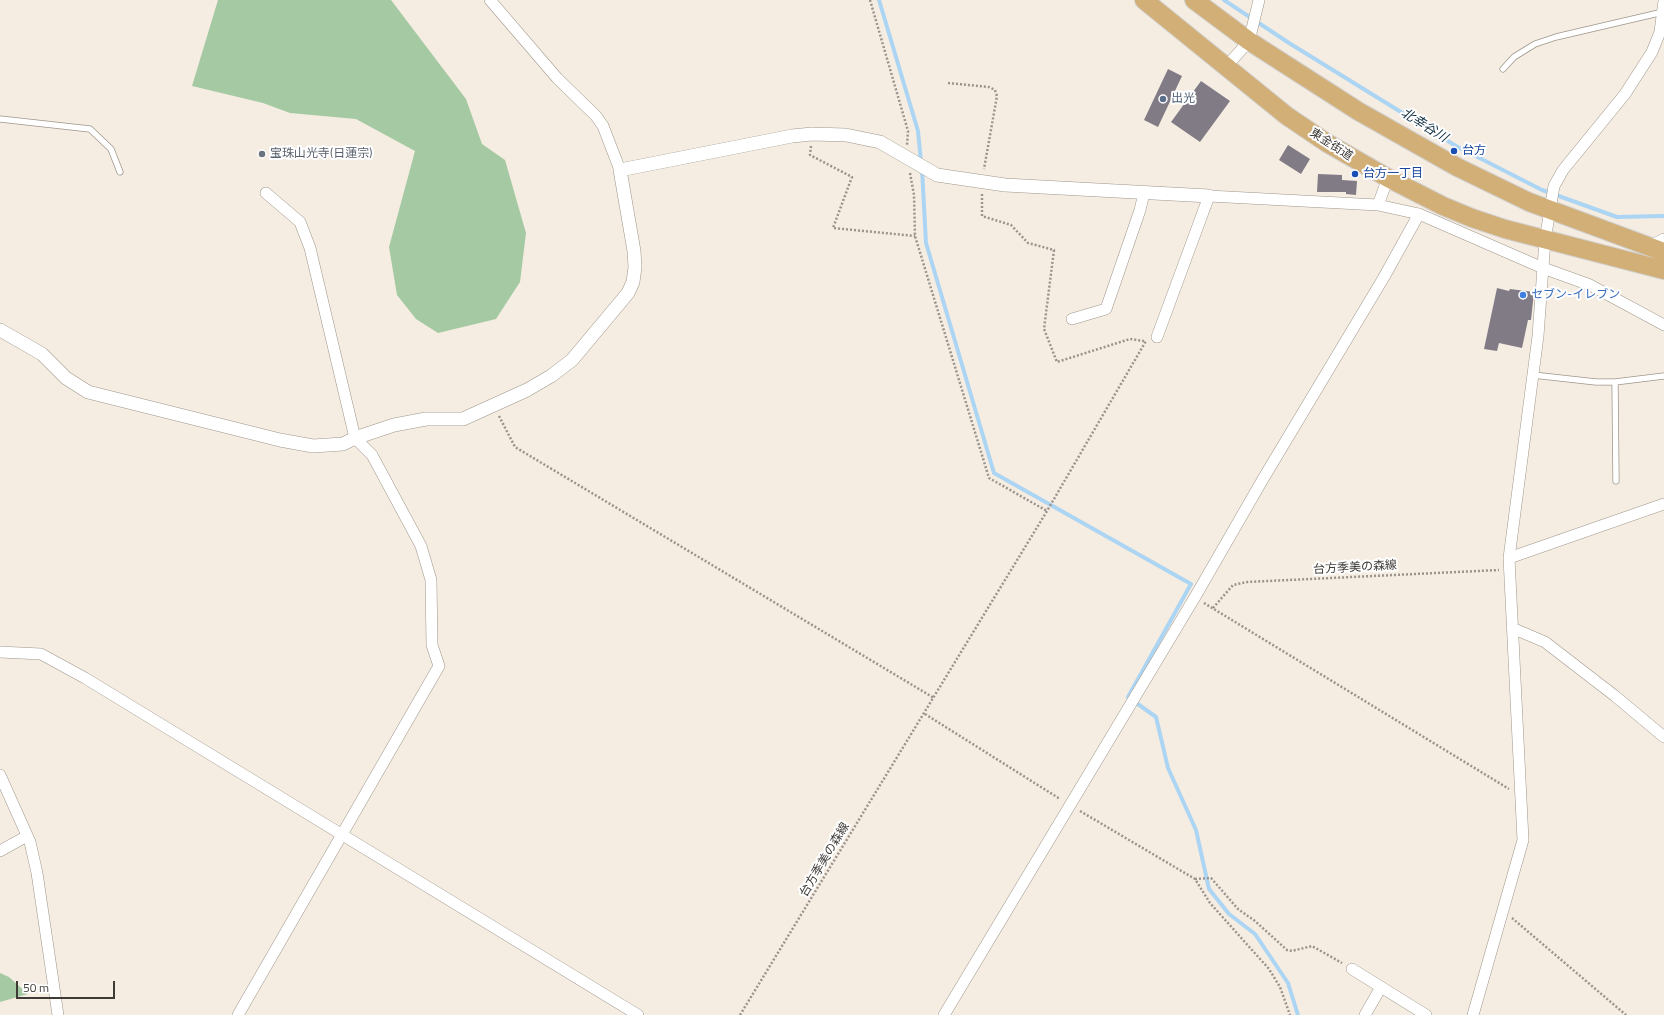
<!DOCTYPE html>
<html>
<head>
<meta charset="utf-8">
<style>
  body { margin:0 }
  #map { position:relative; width:1664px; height:1015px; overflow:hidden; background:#f6ede2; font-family:"Titillium Web",sans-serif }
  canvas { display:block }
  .scale { position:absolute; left:16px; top:981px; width:99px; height:18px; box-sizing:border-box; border:2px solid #3e3a36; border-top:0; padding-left:5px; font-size:12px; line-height:14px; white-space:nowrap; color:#3e3a36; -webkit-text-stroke:3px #fff; paint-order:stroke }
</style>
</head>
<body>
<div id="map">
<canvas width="1664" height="1015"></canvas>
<div class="scale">50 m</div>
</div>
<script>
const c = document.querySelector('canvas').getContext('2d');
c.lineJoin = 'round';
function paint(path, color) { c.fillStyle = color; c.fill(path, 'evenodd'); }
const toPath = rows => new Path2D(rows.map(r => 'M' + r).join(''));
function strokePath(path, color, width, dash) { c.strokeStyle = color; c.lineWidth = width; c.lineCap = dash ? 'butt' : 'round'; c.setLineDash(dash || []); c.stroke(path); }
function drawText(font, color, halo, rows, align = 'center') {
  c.font = font + ' "Titillium Web","Noto Sans JP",sans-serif'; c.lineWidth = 4; c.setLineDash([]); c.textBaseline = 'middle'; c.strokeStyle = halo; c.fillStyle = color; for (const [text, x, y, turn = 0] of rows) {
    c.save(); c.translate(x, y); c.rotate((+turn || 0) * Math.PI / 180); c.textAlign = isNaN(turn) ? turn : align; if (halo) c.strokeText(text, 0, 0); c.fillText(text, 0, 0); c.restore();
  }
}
paint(toPath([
  [218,0,391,0,466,99,482,144,505,160,526,233,520,282,496,319,438,333,416,319,397,295,389,247,415,151,356,119,290,113,263,103,192,86],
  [0,973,9,977,28,994,0,1002]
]), '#a4c9a3');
strokePath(toPath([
  [879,0,918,131,921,162],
  [1224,0,1289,43,1456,146,1542,190,1617,217,1664,216],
  [922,169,926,243,994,473,1191,584,1128,697,1156,717,1168,768,1196,830,1209,889,1229,914,1255,934,1288,983,1298,1015]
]), '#acd5f4', 4);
paint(toPath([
  [1168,69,1182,76,1158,127,1144,120],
  [1201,81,1230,101,1200,142,1171,122],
  [1288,145,1310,159,1301,174,1279,160],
  [1318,174,1342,175,1342,180,1357,181,1356,195,1346,194,1346,192,1317,192],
  [1497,288,1509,291,1510,289,1534,292,1531,320,1528,320,1522,348,1499,343,1497,351,1484,349]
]), '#817b86');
const service = toPath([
  [1503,69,1514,57,1535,44,1556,37,1663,12],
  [0,119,90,129,111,149,120,172],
  [1533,375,1596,382,1615,382,1664,376],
  [1615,382,1616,481]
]);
const minor = toPath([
  [490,0,557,78,596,116,603,126,620,170],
  [1226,67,1249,41,1259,0],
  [1378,205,1388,178],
  [1648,247,1664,239],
  [1072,319,1106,309,1140,210,1144,193],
  [1157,337,1209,196,1378,205,1419,214,1543,268,1590,285,1664,325],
  [1509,558,1664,504],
  [1512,628,1545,642,1615,696,1664,737],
  [0,652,41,654,85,678,638,1015],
  [0,775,30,842,37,873,58,1015],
  [0,851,27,836],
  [1352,969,1426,1015],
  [238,1015,439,666,432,645,431,580,421,546,372,455,355,438,310,248,300,222,266,193],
  [944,1015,1195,597,1263,479,1384,277,1419,214],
  [1365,1015,1381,987],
  [1473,1015,1523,840,1509,558,1538,336,1545,240,1554,186,1563,170,1625,94,1652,52,1660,32,1664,1]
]);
const tertiary = toPath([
  [0,330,42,354,66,378,88,392,280,440,313,446,343,444,355,438,394,425,426,419,463,419,527,390,551,376,572,360,628,293,633,282,635,267,634,251,620,170,792,136,812,134,846,135,880,142,937,175,1005,185,1209,196]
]);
const trunk = toPath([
  [1144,0,1287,116,1327,143,1388,178,1443,206,1472,218,1505,229,1664,270],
  [1194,0,1249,41,1358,111,1457,167,1529,202,1664,252]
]);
strokePath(service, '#9e968b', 7);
strokePath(minor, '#9e968b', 12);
strokePath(tertiary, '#9e968b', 14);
strokePath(trunk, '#d1d0cf', 20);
strokePath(toPath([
  [870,0,908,131,907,145],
  [948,83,989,87,995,90,997,96,984,169],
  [811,146,810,155,852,177,833,228,915,236],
  [910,173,914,195,915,236,989,478,1047,511],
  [982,194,982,216,1011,225,1028,243,1054,250,1044,329,1057,362,1130,339,1144,341],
  [499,416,515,447,934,698],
  [1204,603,1509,789],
  [1213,608,1233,585,1247,582,1499,570],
  [925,714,1060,799],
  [1080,811,1195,879,1210,903,1269,969,1280,987,1290,1015],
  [1195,879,1211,878,1238,909,1255,921,1287,950,1292,951,1312,946,1342,963],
  [1512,918,1626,1015],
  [740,1015,1047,511,1146,341]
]), '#9a938c', 2.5, [2, 2]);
strokePath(service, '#fff', 5.5);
strokePath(minor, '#fff', 11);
strokePath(tertiary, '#fff', 13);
strokePath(trunk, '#d2af77', 18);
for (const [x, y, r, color] of [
  [1163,99,4,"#5c6f8a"],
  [1454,151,4,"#1a4fb4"],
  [262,154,4,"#6b7280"],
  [1355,174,4,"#1a4fb4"],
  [1523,295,4,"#3f7fe0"]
]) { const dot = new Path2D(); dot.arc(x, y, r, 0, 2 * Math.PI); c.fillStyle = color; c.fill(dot); strokePath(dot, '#fff', 1.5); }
drawText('12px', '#4e5e75', '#fff', [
  ["出光",1171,99]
], 'left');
drawText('12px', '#3e3a36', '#fff', [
  ["東金街道",1331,145,33],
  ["台方季美の森線",1355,568,-3],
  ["台方季美の森線",825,860,-59]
]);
drawText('12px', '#164399', '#fff', [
  ["台方",1462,151],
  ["台方一丁目",1363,174]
], 'left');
drawText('12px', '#5b616d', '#fff', [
  ["宝珠山光寺(日蓮宗)",270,154]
], 'left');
drawText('12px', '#366cbe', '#fff', [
  ["セブン-イレブン",1531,295]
], 'left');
drawText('italic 13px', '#0f2e43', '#fff', [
  ["北幸谷川",1424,126,32]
]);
</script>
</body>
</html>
